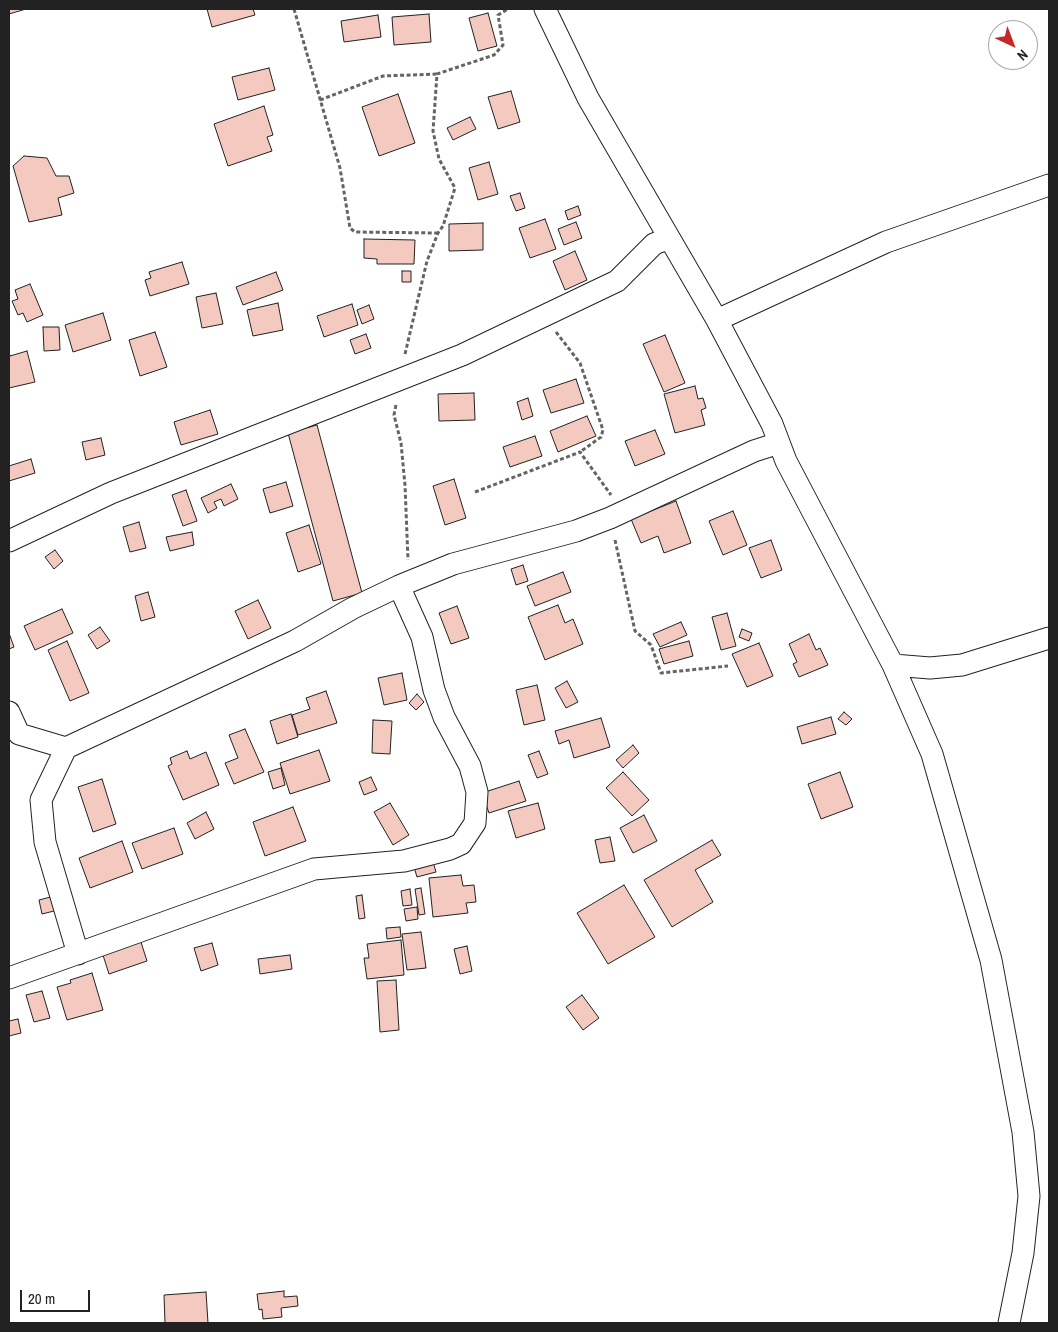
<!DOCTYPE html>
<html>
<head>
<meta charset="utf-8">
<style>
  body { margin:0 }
  #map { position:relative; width:1058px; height:1332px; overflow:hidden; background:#fff; font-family:"Archivo Narrow",sans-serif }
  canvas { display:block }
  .frame { position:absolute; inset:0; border:10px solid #222; pointer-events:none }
  .north { position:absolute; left:988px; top:20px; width:50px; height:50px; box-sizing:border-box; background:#fff; border:1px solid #a7a7a7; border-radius:50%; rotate:137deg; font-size:14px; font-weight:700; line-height:20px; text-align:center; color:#222 }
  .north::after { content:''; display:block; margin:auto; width:18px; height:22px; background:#c62828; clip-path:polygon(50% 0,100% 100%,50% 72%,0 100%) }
  .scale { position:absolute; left:20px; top:1290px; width:70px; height:22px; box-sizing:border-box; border:2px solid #222; border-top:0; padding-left:6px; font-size:15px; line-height:18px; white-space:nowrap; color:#222; -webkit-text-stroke:4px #fff; paint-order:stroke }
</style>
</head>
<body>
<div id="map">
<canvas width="1058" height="1332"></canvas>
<div class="frame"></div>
<div class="north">N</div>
<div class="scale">20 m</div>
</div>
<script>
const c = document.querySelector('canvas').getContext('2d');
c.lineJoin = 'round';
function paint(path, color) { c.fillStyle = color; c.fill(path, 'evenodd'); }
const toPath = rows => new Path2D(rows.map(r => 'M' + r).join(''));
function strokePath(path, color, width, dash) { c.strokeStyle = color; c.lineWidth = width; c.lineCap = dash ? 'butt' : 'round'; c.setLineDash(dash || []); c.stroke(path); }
const building = toPath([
  [9,9,26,9,9,14,9,9],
  [207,9,253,9,255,15,212,27,207,9],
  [488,13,497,46,478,51,469,18,488,13],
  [429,14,431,42,394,45,392,17,429,14],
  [378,15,381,37,344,42,341,21,378,15],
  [269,68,275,90,238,100,232,77,269,68],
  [511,91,520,122,498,129,488,97,511,91],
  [398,94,415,143,379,156,362,107,398,94],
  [264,106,273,135,267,137,272,151,228,166,214,124,264,106],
  [470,117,476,129,453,140,447,128,470,117],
  [24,156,47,158,56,176,69,176,74,193,58,198,62,215,29,222,13,166,24,156],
  [489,162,498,194,478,200,469,168,489,162],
  [520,193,525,208,516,211,510,196,520,193],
  [578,206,581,215,568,220,565,211,578,206],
  [545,219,556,249,530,258,519,228,545,219],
  [576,222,582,238,564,245,558,229,576,222],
  [483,223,483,250,449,251,449,224,483,223],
  [364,239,415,240,414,264,377,264,377,259,364,258,364,239],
  [575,251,587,280,565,290,553,261,575,251],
  [182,262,189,284,150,296,145,280,151,278,149,272,182,262],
  [402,271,411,271,411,282,402,282,402,271],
  [276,272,283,290,243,305,236,287,276,272],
  [30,284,43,315,27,322,23,313,18,315,12,301,18,299,15,290,30,284],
  [216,293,223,324,202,328,196,297,216,293],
  [278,303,283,330,253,336,247,310,278,303],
  [352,304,358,325,324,337,317,316,352,304],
  [369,305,374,319,362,324,357,310,369,305],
  [103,313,111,340,73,352,65,325,103,313],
  [43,327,59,327,60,350,44,351,43,327],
  [155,332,167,367,140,376,129,340,155,332],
  [366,334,371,348,355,354,350,340,366,334],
  [665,335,685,383,664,392,643,344,665,335],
  [27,351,35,382,9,388,9,352,10,356,27,351],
  [576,379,584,403,551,413,543,390,576,379],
  [695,386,698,399,703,398,706,408,701,410,705,425,675,433,664,394,695,386],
  [474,393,475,420,439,421,438,394,474,393],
  [528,398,533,416,522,420,517,402,528,398],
  [210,410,218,434,181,445,174,422,210,410],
  [587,416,596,436,558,452,550,431,587,416],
  [317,425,362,593,333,601,288,433,317,425],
  [655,430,665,454,635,466,625,441,655,430],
  [535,436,542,456,510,467,503,447,535,436],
  [101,438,105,455,86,460,82,442,101,438],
  [31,459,35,473,9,481,9,466,31,459],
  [454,479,466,518,445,525,433,486,454,479],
  [286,482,293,506,270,513,263,489,286,482],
  [231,484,238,499,224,506,221,499,214,502,217,508,208,513,201,498,231,484],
  [186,490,197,521,183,526,172,495,186,490],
  [676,501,691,543,664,553,658,536,641,543,631,519,676,501],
  [733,511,747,545,723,555,709,521,733,511],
  [139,522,146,548,130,552,123,527,139,522],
  [309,525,321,564,298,572,286,533,309,525],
  [192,532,194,545,170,551,166,537,192,532],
  [771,540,782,570,761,578,749,548,771,540],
  [55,550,63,561,54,569,45,557,55,550],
  [523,565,528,581,516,585,511,569,523,565],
  [563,572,571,592,535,606,527,586,563,572],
  [148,592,155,617,141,621,135,596,148,592],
  [258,600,271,628,248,639,235,611,258,600],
  [558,605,565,623,573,619,583,644,545,660,528,617,558,605],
  [457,606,469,638,451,644,439,613,457,606],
  [62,609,73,633,35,650,24,626,62,609],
  [727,613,736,646,721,650,712,617,727,613],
  [681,622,687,635,660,647,653,634,681,622],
  [100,627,110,641,97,649,88,635,100,627],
  [742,629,752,633,749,641,739,637,742,629],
  [9,633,14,647,9,649,9,633],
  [809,634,816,650,820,648,828,665,799,677,793,664,797,662,789,644,809,634],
  [67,641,89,693,70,701,48,650,67,641],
  [689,641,693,656,664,664,659,649,689,641],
  [759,643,773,676,747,687,732,654,759,643],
  [402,673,407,700,384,705,378,678,402,673],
  [567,681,578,702,566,708,555,688,567,681],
  [537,685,545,720,524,725,516,690,537,685],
  [326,691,337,723,298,735,292,715,310,709,306,698,326,691],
  [417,694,424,702,416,710,409,703,417,694],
  [844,712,852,719,846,725,838,719,844,712],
  [291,714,298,737,277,744,270,721,291,714],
  [831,717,836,734,802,744,797,727,831,717],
  [601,718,610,747,574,758,569,740,559,744,555,731,601,718],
  [373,720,392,721,390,754,372,753,373,720],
  [245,729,264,772,234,784,225,763,238,758,229,735,245,729],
  [633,745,639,753,623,768,616,760,633,745],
  [319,750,330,781,290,794,280,763,319,750],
  [187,751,190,759,206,752,219,785,183,800,168,766,172,764,170,758,187,751],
  [539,751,548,774,537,778,528,755,539,751],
  [281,768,285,785,273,789,268,772,281,768],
  [623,772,649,800,632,816,606,788,623,772],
  [840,772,853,807,821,819,808,784,840,772],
  [371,777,377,790,364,795,359,782,371,777],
  [102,779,116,824,93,832,78,787,102,779],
  [519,781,526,801,489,813,482,793,519,781],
  [390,803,409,835,393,845,374,812,390,803],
  [538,803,545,829,516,838,508,811,538,803],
  [293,807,306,841,265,856,253,822,293,807],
  [206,812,214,829,195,839,187,823,206,812],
  [644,815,657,841,633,853,620,828,644,815],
  [174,828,183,854,142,869,132,843,174,828],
  [610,837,615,861,600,863,595,840,610,837],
  [712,840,721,855,695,870,713,902,672,927,644,880,712,840],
  [122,841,133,872,90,888,79,858,122,841],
  [433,862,436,872,417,877,414,867,433,862],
  [461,875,463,886,474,885,476,902,466,903,468,913,433,917,429,878,461,875],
  [624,885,655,937,608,964,577,913,624,885],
  [421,888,425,914,419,915,415,889,421,888],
  [410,889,412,905,403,906,401,891,410,889],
  [58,895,62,909,42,914,39,900,58,895],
  [362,895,365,918,359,919,356,896,362,895],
  [417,907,418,919,406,921,404,909,417,907],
  [400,927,401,937,387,939,386,928,400,927],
  [421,932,426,968,407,970,402,934,421,932],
  [140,939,147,961,109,974,102,952,140,939],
  [401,940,404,975,367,979,364,958,369,958,367,944,401,940],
  [212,943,218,965,201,971,194,948,212,943],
  [467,946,472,971,460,974,454,949,467,946],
  [290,955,292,969,260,974,258,959,290,955],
  [92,973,103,1010,67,1020,57,987,71,983,70,980,92,973],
  [396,980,399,1030,380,1032,377,981,396,980],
  [42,991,50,1018,34,1022,26,995,42,991],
  [582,995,599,1018,583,1030,566,1007,582,995],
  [18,1019,21,1033,9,1036,9,1021,18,1019],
  [284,1291,284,1297,297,1296,298,1306,281,1308,282,1317,263,1319,262,1309,259,1310,257,1294,284,1291],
  [206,1292,208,1323,165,1323,164,1295,206,1292]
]);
paint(building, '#f3c9c0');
strokePath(building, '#222', 1);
const minor = toPath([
  [545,9,588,98,717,320,772,424,786,461,893,665,932,754,991,960,1023,1132,1029,1196,1023,1253,1009,1323],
  [717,320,886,242,1049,185],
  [9,541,111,493,462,355,617,281,654,244,669,238],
  [893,665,930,668,962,665,1049,638],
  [9,712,19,734,66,748,41,800,45,842,78,954],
  [66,748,295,641,353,608,399,586,453,564,576,531,610,518,754,451,779,443],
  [9,978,314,869,404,861,450,849,461,844,475,823,477,792,470,766,444,717,434,690,422,637,399,586]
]);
strokePath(minor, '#222', 23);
strokePath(toPath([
  [294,9,340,168,350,228,355,232,438,233],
  [320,100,383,76,437,74],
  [556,332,580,363,603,430,601,437,580,452],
  [405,354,427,261,438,233,443,226,455,188,439,159,433,131,437,74,494,55,503,45,498,15,508,9],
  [396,405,394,415,401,443,405,485,408,560],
  [475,492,580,452,611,495],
  [615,540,635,631,651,645,661,673,728,666]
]), '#646464', 3, [4, 2.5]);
strokePath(minor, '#fff', 21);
</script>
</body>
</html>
